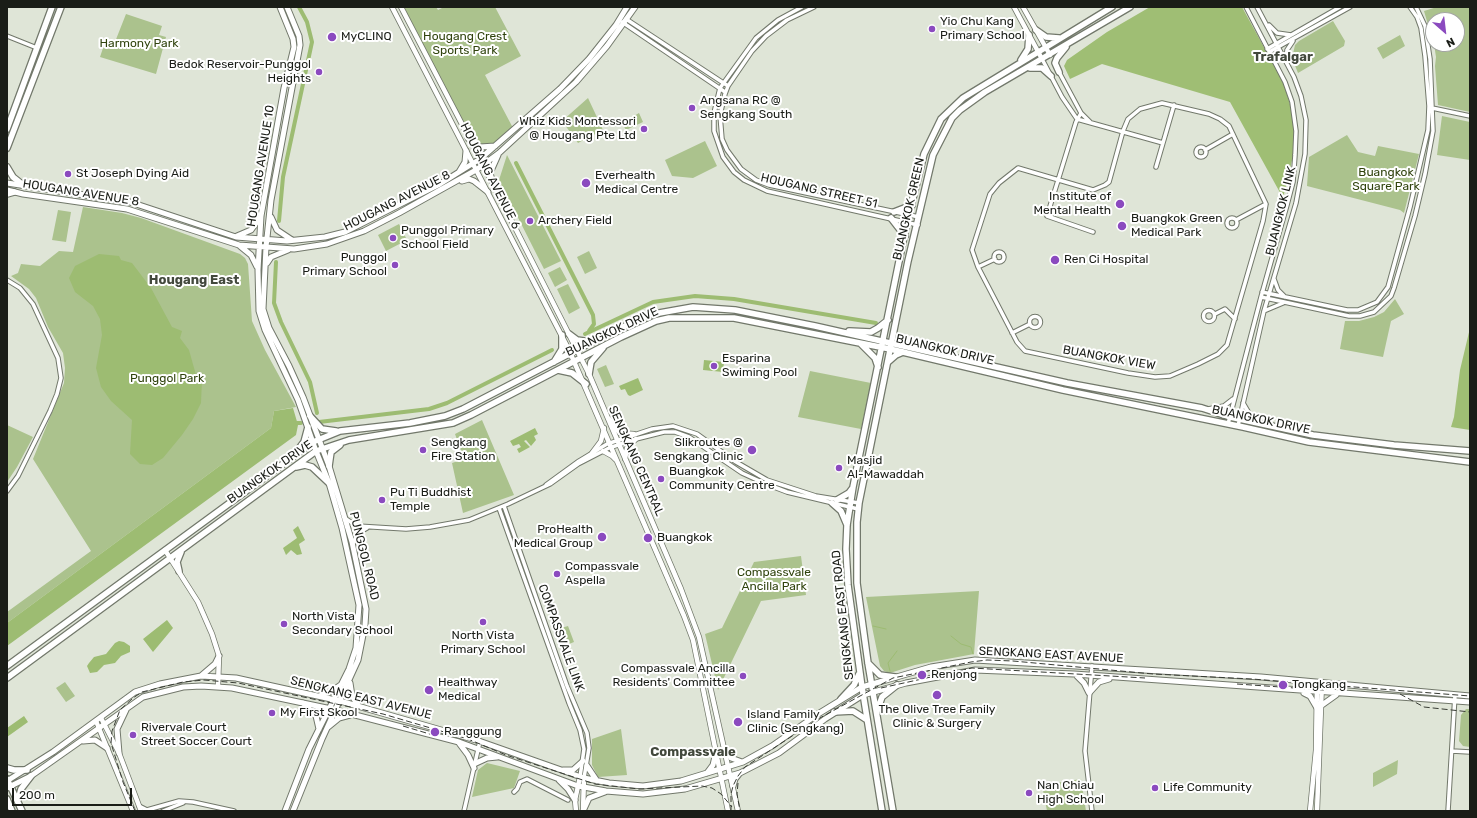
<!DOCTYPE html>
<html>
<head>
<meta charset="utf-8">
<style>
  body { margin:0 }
  #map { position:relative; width:1477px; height:818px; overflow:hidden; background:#dfe5d7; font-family:Rubik,sans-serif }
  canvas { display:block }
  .frame { position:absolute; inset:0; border:8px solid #1a1d17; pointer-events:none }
  .north { position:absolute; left:1425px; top:12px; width:40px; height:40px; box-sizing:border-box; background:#fff; border:1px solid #a3a5a2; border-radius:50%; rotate:152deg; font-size:11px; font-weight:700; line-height:16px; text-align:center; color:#1a1d17 }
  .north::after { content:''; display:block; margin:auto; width:14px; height:18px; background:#8b4abf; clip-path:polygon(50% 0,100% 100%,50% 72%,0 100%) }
  .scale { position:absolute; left:12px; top:788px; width:120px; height:18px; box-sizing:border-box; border:2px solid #1a1d17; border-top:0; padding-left:5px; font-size:12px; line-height:14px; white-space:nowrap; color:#1a1d17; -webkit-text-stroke:3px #fff; paint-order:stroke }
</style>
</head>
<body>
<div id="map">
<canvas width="1477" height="818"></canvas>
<div class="frame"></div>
<div class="north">N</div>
<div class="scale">200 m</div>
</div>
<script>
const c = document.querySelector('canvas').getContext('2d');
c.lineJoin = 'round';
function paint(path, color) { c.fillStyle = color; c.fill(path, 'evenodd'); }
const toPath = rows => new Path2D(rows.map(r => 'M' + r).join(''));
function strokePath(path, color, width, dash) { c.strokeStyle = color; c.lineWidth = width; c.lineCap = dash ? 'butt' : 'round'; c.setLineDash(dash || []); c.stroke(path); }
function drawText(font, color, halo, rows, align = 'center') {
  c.font = font + ' Rubik,sans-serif'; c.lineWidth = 4; c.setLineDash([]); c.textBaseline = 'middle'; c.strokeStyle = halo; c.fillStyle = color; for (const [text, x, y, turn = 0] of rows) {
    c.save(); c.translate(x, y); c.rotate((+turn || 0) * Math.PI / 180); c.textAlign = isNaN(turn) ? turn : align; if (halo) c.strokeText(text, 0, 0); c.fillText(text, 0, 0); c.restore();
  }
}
paint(toPath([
  [404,7,436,7,438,10,444,7,495,7,521,56,485,75,513,128,496,143,488,146,477,144,472,141],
  [1437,7,1470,7,1470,112,1438,105,1435,66,1436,57,1434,44,1457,44,1457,20,1433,20,1433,42,1424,11],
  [126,14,162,26,159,35,166,37,156,74,100,57,104,45,113,47],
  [1333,21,1345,41,1344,46,1298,73,1292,58,1295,45,1299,41],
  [1400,35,1405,46,1383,59,1377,48],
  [588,98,603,130,578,143,562,121],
  [639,113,643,122,626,130,622,123],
  [1442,116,1470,122,1470,160,1437,155],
  [1347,135,1358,152,1375,156,1378,146,1419,154,1404,213,1400,210,1307,186,1309,157],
  [705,141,717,166,693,178,672,176,665,160],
  [507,155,561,261,544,269,499,180],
  [83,207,122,213,141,218,240,254,245,258,248,264,252,321,265,350,296,407,274,411,271,428,7,623,7,612,91,551,33,459,64,383,65,368,63,353,48,327,36,298,29,289,11,276,18,273,21,264,40,266,59,251,73,252],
  [58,210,71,212,66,242,52,240],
  [399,224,407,240,386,251,378,235],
  [589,251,597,268,585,274,577,257],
  [560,267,567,280,555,287,548,273],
  [568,284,580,308,569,314,557,289],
  [1395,299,1404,314,1391,321,1383,357,1340,349,1345,321,1359,321,1374,317,1384,312],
  [606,365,614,384,605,387,597,369],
  [810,371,871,383,861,429,798,417],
  [482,420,514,495,463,513,452,463,464,459,455,434],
  [7,425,33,437,17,467,7,482],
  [801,556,806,595,761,601,718,690,705,634,722,628,754,562],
  [979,591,974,654,915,665,890,673,884,671,880,666,866,597],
  [568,626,574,642,564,646,558,629],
  [65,682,75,696,66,702,56,688],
  [1466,709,1470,709,1470,747,1463,746,1459,741,1461,715],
  [621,729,627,775,598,777,592,765,592,739],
  [1398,760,1397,774,1373,787,1373,773],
  [487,763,520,771,514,788,472,797,478,770],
  [1081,779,1086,811,1047,811,1042,785]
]), '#abc28d');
paint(toPath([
  [1150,7,1242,7,1283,82,1294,117,1295,148,1283,198,1230,102,1102,64,1070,79,1064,66,1067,60,1107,32],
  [1470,328,1470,430,1451,427,1454,417,1460,370]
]), '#9fbe74');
paint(toPath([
  [99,254,119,256,121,260,132,263,151,288,172,327,182,331,180,338,189,350,196,375,202,379,201,403,193,419,182,435,163,458,152,465,140,464,130,454,132,420,111,401,101,387,96,368,102,335,100,319,93,306,75,292,69,278,75,266],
  [704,360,724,362,723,372,703,370],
  [638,378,643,390,630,396,628,395,625,389,621,390,619,386],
  [293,408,298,425,296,435,7,646,7,623,271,428,274,411],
  [535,428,538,434,534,436,536,440,531,446,526,440,524,441,530,447,519,453,517,449,521,447,519,444,513,446,510,441],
  [298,526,305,540,299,544,302,554,297,555,291,550,286,555,283,548,297,538,293,530],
  [167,620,173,628,153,652,143,639],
  [119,641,124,642,130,646,130,652,121,656,115,663,104,665,97,672,90,673,87,666,89,663,94,657,106,654,115,643],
  [24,716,28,722,7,737,7,728]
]), '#9dbc72');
strokePath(toPath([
  [873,626,886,629],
  [951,636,961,644,971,647,973,654],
  [890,671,888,663,897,651]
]), '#9dbc72', 1);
strokePath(toPath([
  [516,163,593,315,594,324,589,331],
  [279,221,283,177,312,42,307,22,299,7],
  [276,262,274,303,281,322,310,382,317,413],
  [585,334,653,302,695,296,734,299,876,323],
  [319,422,429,409,447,403,552,350],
  [297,423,301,423]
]), '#9dbc72', 4);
const minor = toPath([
  [802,7,778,20,756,38,720,88,714,113,714,131,723,157,734,172,744,180,767,191,918,225],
  [814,7,787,20,766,36,752,51,728,86,725,94,720,115,722,139,727,150,741,169,756,180,769,185,919,217],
  [626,19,728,86],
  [622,22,725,92],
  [1269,25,1277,33,1291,35],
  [7,36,37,48],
  [1267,49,1340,7],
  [1269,52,1350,7],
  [1042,59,1062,97,1077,119,1163,143],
  [1286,59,1287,50,1293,41],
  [1059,72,1081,113,1090,122],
  [1162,103,1209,114,1220,119,1229,126,1266,204,1263,221,1227,345,1218,354,1198,364,1170,376,1155,377,1128,373,1025,351,1017,342,978,267,972,250,990,194,999,183,1018,168,1093,190,1105,185,1109,182,1123,131,1128,119,1140,109,1162,103],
  [1432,108,1470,116],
  [1081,113,1076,122,1047,216,1093,232],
  '1196 152a5 5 0 1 1 10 0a5 5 0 1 1-10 0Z',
  [1205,150,1233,134],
  [1156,167,1174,105],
  '1227 223a5 5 0 1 1 10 0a5 5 0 1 1-10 0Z',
  [1236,220,1266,204],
  '994 257a5 5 0 1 1 10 0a5 5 0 1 1-10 0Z',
  [978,267,995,259],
  [1274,279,1278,290,1285,297],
  [7,280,20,288,33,304,58,358,61,378,57,394,50,411,18,476,7,491],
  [1262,292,1347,310,1358,310,1377,302,1388,287,1410,207,1428,130,1429,106,1425,56,1421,28,1417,17,1410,7],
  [1261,297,1349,316,1360,316,1374,312,1391,296,1394,288,1415,216,1425,174,1433,131,1430,59,1425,26,1416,7],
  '1203.5 316a5.5 5.5 0 1 1 11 0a5.5 5.5 0 1 1-11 0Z',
  [1264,311,1283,303],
  [1215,314,1225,309,1235,319],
  '1029.5 322a5.5 5.5 0 1 1 11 0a5.5 5.5 0 1 1-11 0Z',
  [1012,333,1030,324],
  [1243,403,1250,415,1259,422],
  [1208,409,1224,406,1233,399],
  [1228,424,1261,297,1287,205,1293,182,1295,155,1296,131,1292,102,1285,82,1246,7],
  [1238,426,1264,311,1296,203,1305,154,1306,120,1301,96,1294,77,1257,7],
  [546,485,579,461,607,444,652,429,673,426,697,434,736,462,767,480,816,496,859,503],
  [504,506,567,686,587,733,589,748,584,778],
  [499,508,569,703,580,730,584,749,580,777],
  [346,519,357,526,406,529,430,527,469,520,508,504,550,484,578,464,609,448,636,439,664,432,675,432,689,437,742,473,766,484,787,492,858,509],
  [353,543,358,533,367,528],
  [1092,666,1085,751,1092,811],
  [1452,751,1470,752],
  [514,792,517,789,520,782,527,779,568,800],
  [139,806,147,810,179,801,193,802,234,811],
  [163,811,183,803],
  [464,811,480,741],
  [1448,811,1455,695]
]);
const tertiary = toPath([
  [392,7,569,350,684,616,693,640,728,811],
  [401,7,490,178],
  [1014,7,1042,59],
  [1023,7,1050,55],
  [493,184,589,374,681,589,699,637,738,811],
  [609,419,620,433,634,434],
  [603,451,612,456,616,460],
  [592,453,601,441,604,428],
  [625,459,627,448,636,439],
  [165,550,198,602,212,634,219,656,218,686],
  [101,718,119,753,141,811],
  [96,721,133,811],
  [576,811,575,800,580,777],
  [583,811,584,778],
  [1310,811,1316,750,1317,682],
  [1317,811,1322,682]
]);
const secondary = toPath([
  [280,7,293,39,294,47,284,88,261,216,258,270,259,311,265,330,298,400,316,451,329,483,342,528,359,605,356,648,349,669,309,749,285,811],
  [287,7,299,36,300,45,271,200,266,247,263,309,269,328,289,366,303,397,329,466,352,542,366,609,365,625,358,660,322,739,293,811],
  [468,138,473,144,480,147,495,146],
  [459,172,465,162,466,151],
  [462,181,469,179,474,181,488,192],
  [7,183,130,202,236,237,287,241,325,237,345,232,440,184,480,159,560,89,589,59,616,25,627,7],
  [494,187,490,173,498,155],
  [7,190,23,194,127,209,239,245,294,249,327,244,364,231,399,213,476,170,499,153,576,82,607,46,635,7],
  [271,217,277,230,292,240],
  [237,236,251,230,261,216],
  [240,246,251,255,257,267],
  [267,263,271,257,288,250],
  [201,676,215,664,219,656],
  [1077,676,1084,683,1089,693,1099,682,1109,679],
  [350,683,352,696,358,705],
  [1304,693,1310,696,1317,708],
  [319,696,332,691,342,684],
  [303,703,316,716,319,729],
  [1322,705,1336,695],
  [328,727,339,718,350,715],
  [83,741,95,740,107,748],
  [459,743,468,755,474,768],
  [725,749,731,758,742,762],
  [119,753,117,729,126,710],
  [474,764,487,758,497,757],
  [587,766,597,781],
  [563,770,573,770,583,761],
  [707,773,713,765,716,752],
  [559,780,568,789,575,800],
  [7,781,53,752,135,692,160,684,201,676,236,678,340,701,476,740,584,778,609,783,643,786,681,781,743,762,772,746,818,714,862,687,931,667,975,660,1261,677,1470,696],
  [733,786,735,779,739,774],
  [7,788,31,776,143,697,183,687,201,686,232,688,336,710,459,742,578,786,606,791,643,794,685,789,740,773,779,753,825,719,863,695,906,683,975,670,1074,674,1470,702],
  [583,811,589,798,605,792]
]);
const primary = toPath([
  [1036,30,1046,37,1059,38],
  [1021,60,1028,49,1029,35],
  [1030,68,1042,68,1051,76],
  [1059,72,1055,63,1057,58,1066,47],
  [7,129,52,7],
  [7,148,61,7],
  [7,167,13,177,23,185],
  [7,194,14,192],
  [894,212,912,205],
  [891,218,905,236],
  [849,331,871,332,878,328,888,320],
  [569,334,577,340,591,342],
  [861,344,875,358,878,367],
  [554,362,562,349,562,335],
  [888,362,896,355,903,352],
  [558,370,572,373,586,384],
  [589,374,591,362,603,348],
  [310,416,322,429,336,431],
  [298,450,304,442,308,427],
  [329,466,331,452,340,445],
  [296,467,305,465,312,467,329,483],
  [837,500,849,493,852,489],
  [832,503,841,511,847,525],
  [179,571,177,562,181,552],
  [868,663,880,675,895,677],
  [7,666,313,442,340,431,410,423,445,416,463,409,592,342,648,315,693,307,735,310,815,326,1067,383,1202,408,1230,417,1313,435,1394,445,1470,451],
  [7,678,316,451,349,440,453,423,471,415,621,337,656,321,669,318,734,318,890,349,1063,390,1243,427,1309,442,1470,462],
  [841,699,854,685,859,674],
  [877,711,882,697,897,685],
  [834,712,853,711,867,720],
  [7,768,14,770,27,770],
  [7,779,22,811],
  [7,799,12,811],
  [18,800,21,789,31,776],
  [882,811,862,687,848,585,846,549,847,525,853,487,907,222,924,154,941,119,963,98,1112,7],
  [893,811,868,663,857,583,857,522,859,503,908,261,933,155,952,118,960,110,985,92,1130,7]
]);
strokePath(minor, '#72786b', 5.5);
strokePath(tertiary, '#72786b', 6);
strokePath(secondary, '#72786b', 7);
strokePath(primary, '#72786b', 8);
strokePath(minor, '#fff', 3.5);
strokePath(tertiary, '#fff', 4.5);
strokePath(secondary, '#fff', 5);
strokePath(primary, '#fff', 5.5);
strokePath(toPath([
  [1237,684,1324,690],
  [881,688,972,668,1145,678],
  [1400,694,1424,707,1470,712],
  [403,726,433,735],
  [738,783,737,794,740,811],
  [135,811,123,782,111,743,112,731,120,710,133,698,142,692,183,682,204,680,238,683,383,714,468,739,506,755,595,784,639,789,702,786,712,788,721,794,732,807],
  [731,811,731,794,733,786,738,776,745,767,818,719,893,678,971,662,987,660,1013,661,1153,674,1252,679,1470,696]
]), '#383c34', 1, [6, 3]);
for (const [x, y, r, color] of [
  [932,29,4,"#8b4abf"],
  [332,37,5,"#8b4abf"],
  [319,72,4,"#8b4abf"],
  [692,108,4,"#8b4abf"],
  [644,129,4,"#8b4abf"],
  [68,174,4,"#8b4abf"],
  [586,183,5,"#8b4abf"],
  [1120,204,5,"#8b4abf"],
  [530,221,4,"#8b4abf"],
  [1122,226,5,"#8b4abf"],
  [393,238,4,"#8b4abf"],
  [1055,260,5,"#8b4abf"],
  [395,265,4,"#8b4abf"],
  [714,366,4,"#8b4abf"],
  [423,450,4,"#8b4abf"],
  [752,450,5,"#8b4abf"],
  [839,468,4,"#8b4abf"],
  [661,479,4,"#8b4abf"],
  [382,500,4,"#8b4abf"],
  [602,537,5,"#8b4abf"],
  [648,538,5,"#8b4abf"],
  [557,574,4,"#8b4abf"],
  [483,622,4,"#8b4abf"],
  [284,624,4,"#8b4abf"],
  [922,675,5,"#8b4abf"],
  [743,676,4,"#8b4abf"],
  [1283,685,5,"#8b4abf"],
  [429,690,5,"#8b4abf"],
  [937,695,5,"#8b4abf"],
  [272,713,4,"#8b4abf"],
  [738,722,5,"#8b4abf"],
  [435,732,5,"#8b4abf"],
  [133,735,4,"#8b4abf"],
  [1155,788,4,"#8b4abf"],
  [1029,793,4,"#8b4abf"]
]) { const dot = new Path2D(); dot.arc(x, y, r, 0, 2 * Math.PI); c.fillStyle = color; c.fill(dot); strokePath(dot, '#fff', 1.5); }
drawText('12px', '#1a1d17', '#fff', [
  ["Yio Chu Kang",940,22],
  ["Primary School",940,36],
  ["MyCLINQ",341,37],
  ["Bedok Reservoir-Punggol",311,65,"right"],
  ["Heights",311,79,"right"],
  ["Angsana RC @",700,101],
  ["Sengkang South",700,115],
  ["Whiz Kids Montessori",636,122,"right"],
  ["@ Hougang Pte Ltd",636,136,"right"],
  ["St Joseph Dying Aid",76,174],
  ["Everhealth",595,176],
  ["Medical Centre",595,190],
  ["Institute of",1111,197,"right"],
  ["Mental Health",1111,211,"right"],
  ["Buangkok Green",1131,219],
  ["Medical Park",1131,233],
  ["Archery Field",538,221],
  ["Punggol Primary",401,231],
  ["School Field",401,245],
  ["Punggol",387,258,"right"],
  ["Primary School",387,272,"right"],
  ["Ren Ci Hospital",1064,260],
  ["Esparina",722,359],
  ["Swiming Pool",722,373],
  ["Sengkang",431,443],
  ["Fire Station",431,457],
  ["Slikroutes @",743,443,"right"],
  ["Sengkang Clinic",743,457,"right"],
  ["Masjid",847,461],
  ["Al-Mawaddah",847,475],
  ["Buangkok",669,472],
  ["Community Centre",669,486],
  ["Pu Ti Buddhist",390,493],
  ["Temple",390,507],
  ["ProHealth",593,530,"right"],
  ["Medical Group",593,544,"right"],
  ["Buangkok",657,538],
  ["Compassvale",565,567],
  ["Aspella",565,581],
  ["North Vista",292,617],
  ["Secondary School",292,631],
  ["North Vista",483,636,"center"],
  ["Primary School",483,650,"center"],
  ["Compassvale Ancilla",735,669,"right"],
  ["Residents' Committee",735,683,"right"],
  ["Renjong",931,675],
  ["Healthway",438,683],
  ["Medical",438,697],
  ["Tongkang",1292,685],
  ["The Olive Tree Family",937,710,"center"],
  ["Clinic & Surgery",937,724,"center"],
  ["My First Skool",280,713],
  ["Island Family",747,715],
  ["Clinic (Sengkang)",747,729],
  ["Rivervale Court",141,728],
  ["Street Soccer Court",141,742],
  ["Ranggung",444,732],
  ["Nan Chiau",1037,786],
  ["High School",1037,800],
  ["Life Community",1163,788]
], 'left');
drawText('12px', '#30430d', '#fff', [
  ["Hougang Crest",465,37],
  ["Sports Park",465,51],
  ["Harmony Park",139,44],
  ["Buangkok",1386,173],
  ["Square Park",1386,187],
  ["Punggol Park",167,379],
  ["Compassvale",774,573],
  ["Ancilla Park",774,587]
]);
drawText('12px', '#1a1d17', '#fff', [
  ["HOUGANG AVENUE 10",261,166,-81],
  ["HOUGANG AVENUE 6",490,176,63],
  ["HOUGANG STREET 51",819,191,13],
  ["HOUGANG AVENUE 8",81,193,9],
  ["HOUGANG AVENUE 8",397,201,-27],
  ["BUANGKOK GREEN",909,209,-77],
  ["BUANGKOK LINK",1281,211,-76],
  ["BUANGKOK DRIVE",612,332,-25],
  ["BUANGKOK DRIVE",945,350,13],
  ["BUANGKOK VIEW",1109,358,10],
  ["BUANGKOK DRIVE",1261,420,12],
  ["SENGKANG CENTRAL",636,461,66],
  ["BUANGKOK DRIVE",270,472,-35],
  ["PUNGGOL ROAD",364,556,76],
  ["SENGKANG EAST ROAD",843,615,-96],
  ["COMPASSVALE LINK",561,638,70],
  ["SENGKANG EAST AVENUE",1051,655,3],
  ["SENGKANG EAST AVENUE",361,698,14]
]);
drawText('bold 13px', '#42483c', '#fff', [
  ["Trafalgar",1283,57],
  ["Hougang East",194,280],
  ["Compassvale",693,752]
]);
</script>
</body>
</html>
